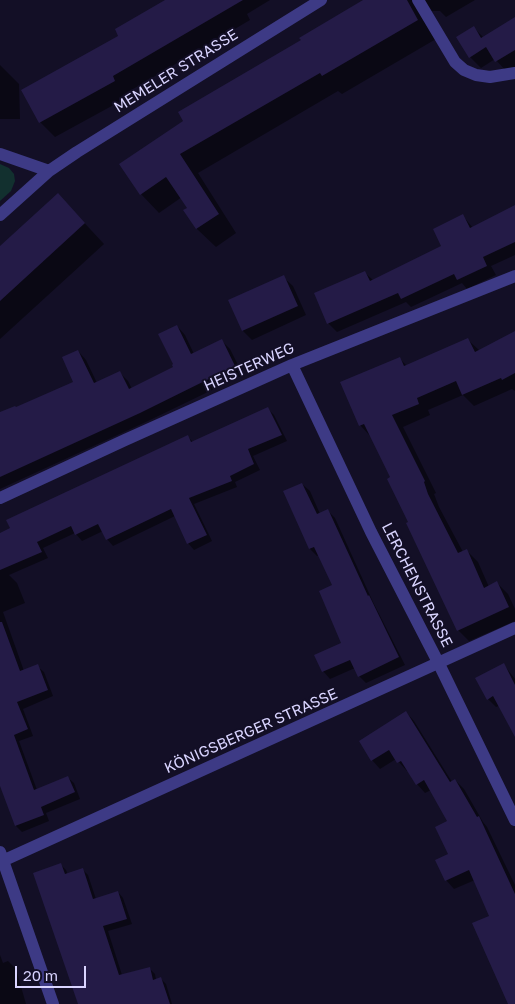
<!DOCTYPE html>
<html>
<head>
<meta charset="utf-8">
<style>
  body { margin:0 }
  #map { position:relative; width:515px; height:1004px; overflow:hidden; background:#130f26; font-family:"Golos Text",sans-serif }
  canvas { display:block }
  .scale { position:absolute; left:15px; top:966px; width:71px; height:22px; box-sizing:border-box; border:2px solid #d9d4ff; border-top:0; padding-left:6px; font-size:15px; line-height:18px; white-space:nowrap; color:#d9d4ff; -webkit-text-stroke:4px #130f26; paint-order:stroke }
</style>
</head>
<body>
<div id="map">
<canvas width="515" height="1004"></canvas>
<div class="scale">20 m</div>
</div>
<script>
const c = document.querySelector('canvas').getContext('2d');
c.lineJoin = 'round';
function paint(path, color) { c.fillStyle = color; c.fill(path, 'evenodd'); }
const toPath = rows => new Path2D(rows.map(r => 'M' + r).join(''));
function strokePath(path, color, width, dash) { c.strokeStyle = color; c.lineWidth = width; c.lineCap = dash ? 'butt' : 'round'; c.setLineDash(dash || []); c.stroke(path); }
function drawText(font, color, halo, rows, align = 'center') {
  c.font = font + ' "Golos Text",sans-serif'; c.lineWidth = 4; c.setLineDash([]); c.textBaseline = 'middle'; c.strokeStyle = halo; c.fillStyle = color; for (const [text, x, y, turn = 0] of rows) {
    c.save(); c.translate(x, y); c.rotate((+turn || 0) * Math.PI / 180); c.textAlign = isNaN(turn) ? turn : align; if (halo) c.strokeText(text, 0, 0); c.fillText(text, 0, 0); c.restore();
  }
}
paint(toPath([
  [0,164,9,168,14,174,15,181,11,191,0,201]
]), '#12302f');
paint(toPath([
  [168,0,270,0,247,14,250,20,128,92,130,96,55,137,40,122,120,36],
  [366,0,475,0,446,17,440,11,432,11,436,39,342,94,338,91,198,173,236,233,216,247,197,229,185,211,189,208,182,197,159,213,141,194,120,164,302,41],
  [515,19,515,68,507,72,495,59,481,68,470,57,474,28,484,38],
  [0,65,19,84,20,119,0,119],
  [515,207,515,255,491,266,496,275,467,289,462,283,411,307,406,302,337,332,328,323,365,273,373,280,443,247,463,216,473,228],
  [77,215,104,244,0,339,0,248],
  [283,277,293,286,306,315,252,340,243,331,230,301],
  [177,326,185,335,194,354,222,341,230,349,243,375,148,421,0,489,0,414,16,409,75,383,78,351,86,360,97,383,120,373,128,381,132,389,175,368],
  [515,333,515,391,512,389,474,406,463,395,428,410,430,415,403,427,436,493,434,494,439,507,463,552,467,551,478,562,489,587,497,583,508,594,515,609,515,621,469,641,458,630,392,478,371,437,360,425,400,359,407,366,468,340,480,351],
  [268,409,274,415,287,441,253,456,260,470,235,482,237,487,194,504,212,541,194,550,188,543,175,516,113,546,107,539,103,531,82,541,75,533,43,548,48,558,9,575,17,583,25,603,3,612,24,671,37,666,44,672,53,696,23,709,33,736,19,741,37,790,67,777,74,783,80,799,46,813,49,821,22,832,16,826,0,783,0,534,187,436,193,442],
  [302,484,310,491,320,514,328,511,335,518,373,602,405,665,366,683,359,676,355,668,330,679,323,671,343,644,333,586,319,555,317,556,310,549],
  [504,665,515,679,515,736,499,706,496,707,488,699],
  [406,712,414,721,452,782,455,780,464,789,483,822,487,827,515,885,515,1004,509,1004,491,916,475,880,454,889,446,880,450,855,449,821,431,790,425,793,417,784,408,770,407,771,396,759,380,769,372,760],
  [61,865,66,870,68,875,83,870,88,875,96,899,118,892,123,898,132,924,108,931,122,975,150,969,155,974,156,980,161,979,166,984,172,1004,79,1004],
  [0,955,3,963,8,961,16,969,26,1004,0,1004]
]), '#0007');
paint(toPath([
  [165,0,243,0,113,76,115,81,39,123,21,90,118,36,115,29],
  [363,0,407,0,418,20,322,76,320,73,180,154,219,214,196,229,183,210,187,208,166,177,140,195,119,164,183,121,178,112,301,40,299,38],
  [515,17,515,50,495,62,486,47,469,58,456,37,474,26,481,38],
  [58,193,85,223,0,301,0,246],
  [515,205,515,242,483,257,487,266,457,280,454,274,401,299,398,293,327,324,314,293,365,271,370,281,441,246,433,229,463,214,470,228],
  [284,275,298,306,242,331,228,300],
  [177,325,191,354,222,339,235,366,140,413,0,477,0,412,15,406,16,407,73,382,62,357,78,350,94,383,120,371,129,389,173,367,172,365,173,364,158,334],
  [515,331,515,373,502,380,501,378,462,395,456,381,417,398,419,404,392,415,425,481,424,482,428,494,458,553,467,549,484,588,497,581,509,607,457,631,406,523,408,522,387,479,390,477,364,424,359,426,340,382,400,357,404,366,468,338,475,352],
  [268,407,282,435,248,449,254,464,230,476,232,481,189,498,207,535,187,544,171,509,106,540,98,524,75,535,71,526,37,542,42,552,0,570,0,533,10,528,6,520,188,435,191,442],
  [302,483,317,514,328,509,368,596,369,595,399,657,358,677,350,660,322,672,314,655,341,643,319,591,332,585,314,547,309,549,283,491],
  [0,622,2,622,20,671,38,664,48,690,17,702,28,729,14,735,34,790,68,776,75,792,41,807,44,815,15,826,0,786],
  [504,663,515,685,515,737,493,696,487,700,475,678],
  [406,711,450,782,455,779,477,817,479,816,515,894,515,1004,508,1004,472,923,489,916,469,870,445,881,435,860,448,854,435,827,447,821,424,780,416,785,401,761,397,763,389,750,371,761,359,741],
  [61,863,65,874,83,868,93,899,118,891,127,919,103,926,119,975,150,967,153,980,161,977,170,1004,78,1004,33,873]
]), '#241b47');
strokePath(toPath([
  [418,0,455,62,464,70,476,75,490,77,515,73],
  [0,154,49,171],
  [0,215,49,171,77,152,321,0],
  [292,365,371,532,439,664,515,820],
  [0,498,125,440,292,365,515,276],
  [0,852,53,1004],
  [0,862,515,628]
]), '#3d3a85', 12);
drawText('15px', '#d9d4ff', '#130f26', [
  ["MEMELER STRASSE",176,71,-32],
  ["HEISTERWEG",249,367,-24],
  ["LERCHENSTRASSE",417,585,63],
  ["KÖNIGSBERGER STRASSE",251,731,-24]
]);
</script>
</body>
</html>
